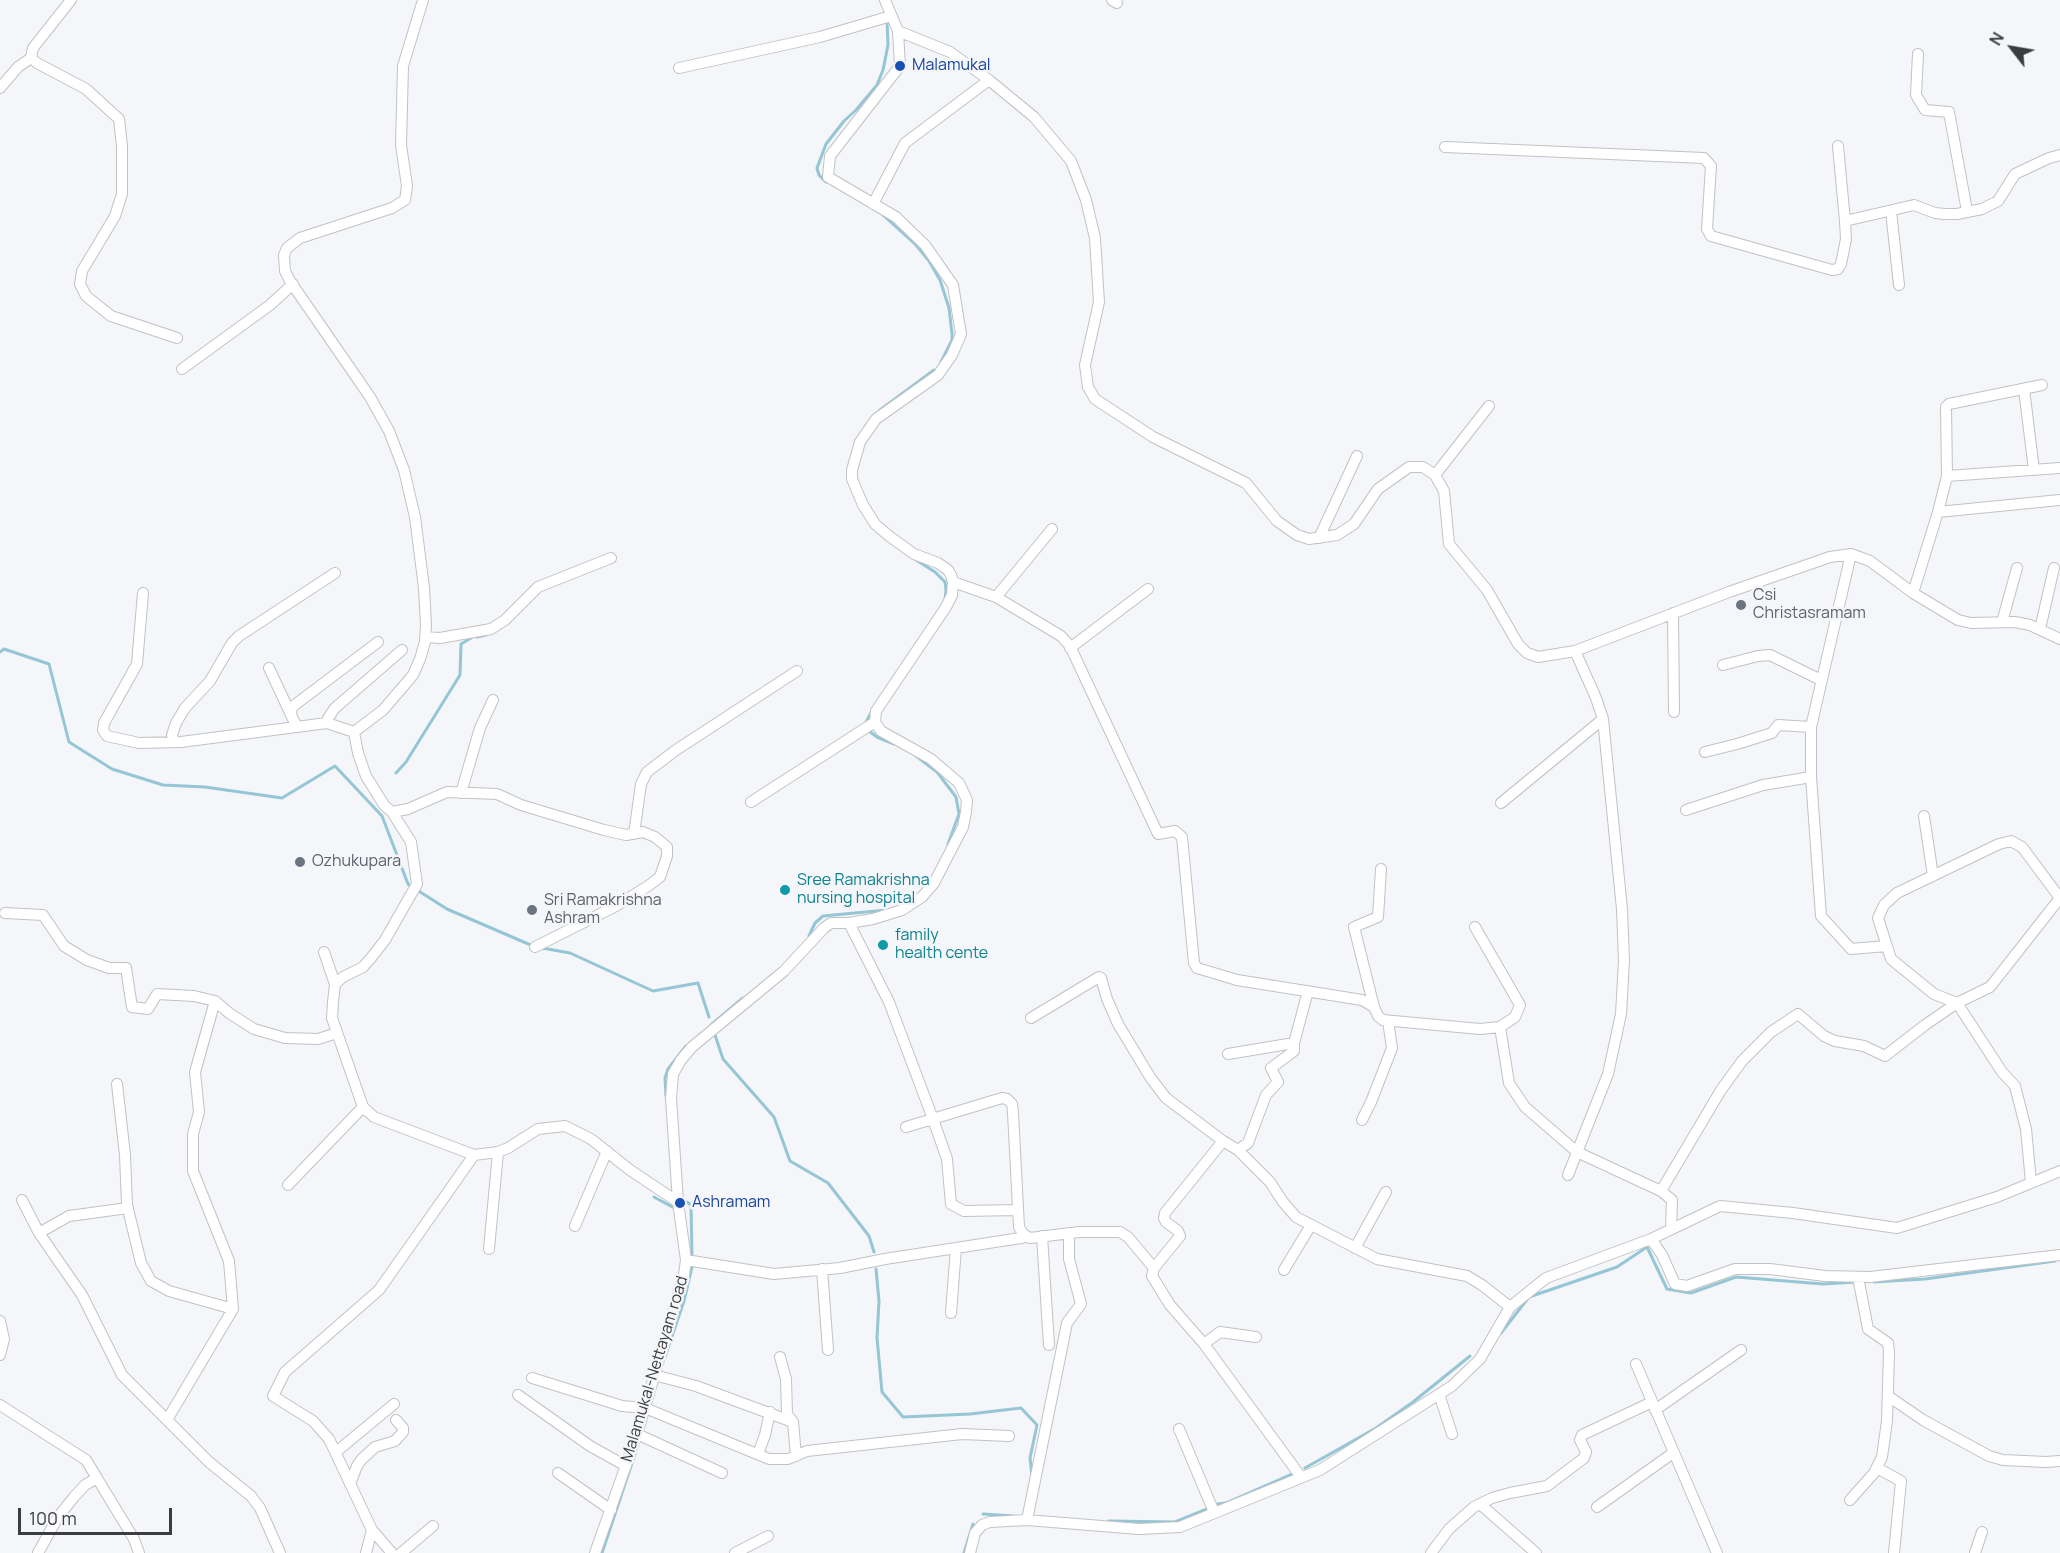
<!DOCTYPE html>
<html>
<head>
<meta charset="utf-8">
<style>
  body { margin:0 }
  #map { position:relative; width:2060px; height:1553px; overflow:hidden; background:#f5f6f9; font-family:Manrope,sans-serif }
  canvas { display:block }
  .north { position:absolute; left:1982px; top:18px; width:60px; height:60px; -webkit-text-stroke:4px #f5f6f9; paint-order:stroke; rotate:301deg; font-size:16px; font-weight:700; line-height:24px; text-align:center; color:#3c3d3e }
  .north::after { content:''; display:block; margin:auto; width:21px; height:27px; background:#3c3d3e; clip-path:polygon(50% 0,100% 100%,50% 72%,0 100%) }
  .scale { position:absolute; left:18px; top:1508px; width:154px; height:27px; box-sizing:border-box; border:3px solid #3c3d3e; border-top:0; padding-left:8px; font-size:18px; line-height:21px; white-space:nowrap; color:#3c3d3e; -webkit-text-stroke:4px #f5f6f9; paint-order:stroke }
</style>
</head>
<body>
<div id="map">
<canvas width="2060" height="1553"></canvas>
<div class="north">N</div>
<div class="scale">100 m</div>
</div>
<script>
const c = document.querySelector('canvas').getContext('2d');
c.lineJoin = 'round';
const toPath = rows => new Path2D(rows.map(r => 'M' + r).join(''));
function strokePath(path, color, width, dash) { c.strokeStyle = color; c.lineWidth = width; c.lineCap = dash ? 'butt' : 'round'; c.setLineDash(dash || []); c.stroke(path); }
function drawText(font, color, halo, rows, align = 'center') {
  c.font = font + ' Manrope,sans-serif'; c.lineWidth = 5; c.setLineDash([]); c.textBaseline = 'middle'; c.strokeStyle = halo; c.fillStyle = color; for (const [text, x, y, turn = 0] of rows) {
    c.save(); c.translate(x, y); c.rotate((+turn || 0) * Math.PI / 180); c.textAlign = isNaN(turn) ? turn : align; if (halo) c.strokeText(text, 0, 0); c.fillText(text, 0, 0); c.restore();
  }
}
strokePath(toPath([
  [826,182,819,175,817,168,826,144,844,121,856,110,877,85,883,70,888,45,887,20],
  [883,215,916,245,929,261,940,280,949,308,952,334,952,340,941,362],
  [880,410,934,370],
  [913,558,935,572,945,582,946,590,945,600],
  [477,637,486,635],
  [0,652,4,649,49,664,69,742,112,769,163,785,205,787,282,798,335,766,382,816,408,884,412,887],
  [865,724,872,711],
  [869,731,877,737,894,744],
  [916,756,937,772,956,797,959,814,948,844],
  [396,773,406,762,460,675,461,644,471,638],
  [417,890,447,909,533,946],
  [809,936,815,923,823,916,887,910],
  [542,948,570,953,653,991,698,983,709,1017],
  [712,1024,743,998],
  [715,1035,723,1059,774,1117,790,1161,828,1183,869,1236,874,1252],
  [666,1096,665,1078,668,1069,686,1046],
  [654,1197,676,1209],
  [687,1202,691,1205,692,1257],
  [876,1269,879,1301,877,1338,882,1392,903,1417,970,1414,1021,1408,1037,1425,1030,1458,1032,1476],
  [1874,1282,1925,1279,2055,1261],
  [1501,1333,1529,1297,1617,1267,1647,1247,1667,1289,1691,1293,1736,1277,1823,1284,1856,1282],
  [665,1357,684,1301,692,1267],
  [641,1400,646,1386],
  [1305,1468,1376,1428,1413,1402,1470,1356],
  [1217,1504,1226,1503,1292,1474],
  [983,1514,1013,1516],
  [1109,1521,1175,1522,1207,1509],
  [602,1553,635,1454],
  [964,1553,973,1524]
]), '#95c6d6', 3);
const minor = toPath([
  [71,0,33,48,31,58,37,63,86,89,119,119,122,146,122,194,115,216,82,271,80,284,86,296,111,316,177,338],
  [885,0,898,31,950,52,989,80,1034,117,1071,161,1086,200,1095,238,1099,302,1085,365,1088,387,1095,399,1153,437,1246,483,1277,521,1297,535,1309,539,1337,535,1354,524,1378,489,1409,467,1423,467,1435,475,1444,491,1449,544,1487,590,1518,644,1527,653,1538,657,1575,651,1729,592,1830,557,1851,554,1870,561,1913,593,1958,620,1971,623,2015,622,2030,625,2060,639],
  [1112,0,1117,3],
  [1918,54,1916,95,1925,110,1949,112,1967,211],
  [679,68,820,37,891,16],
  [0,88,18,67,31,58],
  [1838,146,1845,221,1914,205,1935,213,1945,214,1957,214,1982,209,1998,201,2015,174,2049,158,2060,155],
  [1445,147,1704,158,1711,166,1707,229,1711,236,1832,270,1838,269,1841,264,1846,239,1845,221],
  [873,204,905,143,989,80],
  [1891,211,1899,285],
  [182,369,270,305,293,284],
  [2024,389,2034,470],
  [1435,475,1489,406],
  [1947,476,2060,468],
  [1938,512,2060,500],
  [1319,538,1357,456],
  [953,582,996,597,1061,636,1070,646,1158,834,1175,831,1182,837,1194,963,1197,968,1237,980,1362,1000,1374,1007,1378,1016,1383,1020,1480,1029,1500,1027,1515,1017,1520,1005,1475,927],
  [143,593,137,664,104,723,103,730,107,736,139,743,181,742,327,723,354,732,358,753,366,776,384,805,392,812],
  [1913,593,1938,512,1947,476,1946,407,1949,404,2042,385],
  [996,597,1052,529],
  [1673,613,1674,712],
  [2002,622,2017,568],
  [2040,629,2054,568],
  [425,637,440,638,491,629,505,620,538,587,611,558],
  [1070,648,1148,589],
  [1723,665,1758,656,1770,655,1821,680],
  [269,668,291,715],
  [327,723,328,718,335,708,402,650],
  [297,727,291,715,292,707,378,642],
  [354,732,383,710,413,675,420,659,425,642,426,625,424,588,415,517,404,470,389,431,370,397,290,281,285,271,284,255,287,248,300,238,392,208,405,200,407,186,401,145,403,66,423,0],
  [174,742,172,735,176,723,185,708,210,681,232,643,239,636,335,573],
  [1705,752,1737,744,1772,733,1778,725,1811,727],
  [1811,777,1821,916,1851,949,1887,946],
  [461,793,480,728,493,700],
  [751,802,875,722],
  [1501,803,1603,719],
  [1686,810,1763,785,1811,777,1811,727,1851,554],
  [1924,816,1933,876],
  [634,834,641,784,647,772,676,750,797,671],
  [5,913,43,915,64,946,87,960,109,968,126,968,132,1007,148,1009,157,994,194,996,215,1001,229,1013,254,1029,285,1038,318,1039,337,1033],
  [849,923,889,1002,933,1119,947,1159,951,1204,964,1211,1018,1210],
  [535,947,616,906,648,886,660,877,667,856,667,847,655,837,643,832,626,835,604,830,521,805,497,794,447,792,408,809,392,812,411,842,417,884,385,940,371,958,363,967,343,977,335,984,333,1002,332,1018,363,1107,374,1117,474,1155,498,1152,508,1148,538,1129,565,1126,591,1139,630,1170,678,1202],
  [324,952,335,984],
  [1374,1007,1354,927,1378,917,1381,869],
  [1031,1018,1099,977,1101,978,1107,999,1118,1024,1150,1077,1166,1098,1223,1141,1238,1150,1270,1182,1283,1202,1296,1217,1377,1259,1467,1276,1482,1285,1510,1307],
  [1500,1027,1509,1083,1525,1107,1577,1152,1661,1191,1672,1200,1671,1229],
  [1228,1054,1294,1043],
  [117,1084,125,1155,127,1205,141,1263,151,1281,169,1291,233,1309],
  [1362,1120,1371,1102,1392,1048,1388,1021],
  [906,1127,1002,1098,1007,1099,1012,1104,1013,1113,1019,1227,1023,1234,1030,1238,1079,1232,1120,1232,1128,1237,1154,1268],
  [1223,1141,1165,1213,1164,1218,1166,1222,1178,1231,1180,1236,1154,1268,1152,1276,1170,1305,1204,1344,1301,1477],
  [1238,1150,1248,1143,1266,1095,1278,1082,1271,1068,1294,1051,1294,1043,1308,991],
  [1568,1175,1608,1074,1621,1014,1624,961,1622,909,1603,719,1596,698,1575,651],
  [2031,1182,2026,1129,2015,1086,2002,1072,1957,1003,1934,994,1891,959,1878,918,1884,905,1897,893,1999,844,2011,841,2022,847,2060,898],
  [288,1185,363,1107],
  [1661,1191,1721,1090,1742,1061,1771,1032,1798,1014,1824,1036,1835,1041,1864,1046,1885,1056,1925,1025,1957,1003,1990,987,2060,898],
  [22,1200,39,1233,82,1295,122,1375,209,1462,251,1496,260,1508,280,1553],
  [575,1226,607,1151],
  [39,1233,69,1216,128,1208],
  [1042,1236,1049,1345],
  [1651,1239,1662,1255,1675,1284,1687,1286,1735,1269,1770,1269,1825,1276,1870,1277,2060,1255],
  [1355,1248,1386,1192],
  [489,1249,498,1152],
  [686,1260,774,1274,840,1268,885,1259,1027,1237],
  [822,1269,828,1350],
  [1284,1270,1311,1225],
  [951,1313,956,1248],
  [0,1321,4,1339,0,1355],
  [1204,1344,1220,1332,1256,1337],
  [780,1357,786,1379,787,1414,793,1422,796,1456],
  [1636,1364,1717,1553],
  [654,1375,696,1386,793,1422],
  [532,1378,622,1406,645,1408,769,1459,788,1459,807,1451,962,1434,1009,1436],
  [1439,1394,1452,1434],
  [518,1395,590,1446,626,1466],
  [1888,1396,1923,1420,1989,1456,2003,1460,2046,1462,2060,1461],
  [0,1405,86,1460,97,1478],
  [1655,1410,1741,1350],
  [167,1420,233,1309,229,1261,193,1171,193,1134,199,1112,195,1072,215,1001],
  [1179,1429,1214,1512],
  [637,1434,722,1473],
  [336,1452,394,1404],
  [758,1454,765,1435,770,1412],
  [1877,1468,1901,1481,1894,1553],
  [558,1473,611,1510],
  [350,1484,357,1466,361,1460,375,1447,395,1441,403,1432,403,1428,396,1420],
  [1850,1500,1874,1473,1882,1457,1887,1421,1889,1352,1888,1343,1868,1329,1858,1277],
  [1480,1504,1536,1553],
  [1597,1507,1673,1453],
  [1027,1520,1067,1323,1081,1304,1069,1259,1069,1233],
  [372,1530,392,1553],
  [38,1553,58,1517,74,1497,85,1485,97,1478,134,1539,139,1553],
  [366,1553,372,1530,329,1439,313,1421,273,1396,285,1372,379,1290,474,1155],
  [401,1553,433,1526],
  [595,1553,637,1434,684,1275,686,1260,678,1202,671,1098,673,1074,681,1060,692,1047,784,971,824,928,831,923,849,923,873,919,902,910,922,897,934,883,963,827,966,812,967,800,959,783,931,759,881,731,875,722,876,711,946,607,952,595,953,582,951,575,948,570,938,563,914,554,889,536,875,524,863,505,852,479,852,470,860,442,876,419,938,375,952,355,961,334,953,285,925,245,896,217,828,177,830,156,900,66,898,31],
  [735,1553,768,1536],
  [970,1553,975,1533,982,1525,990,1522,1027,1520,1139,1529,1180,1527,1320,1470,1452,1386,1480,1359,1510,1307,1546,1278,1651,1239,1720,1206,1793,1213,1897,1228,1997,1197,2060,1171],
  [1431,1553,1449,1529,1474,1507,1492,1498,1510,1493,1547,1486,1584,1458,1586,1452,1580,1440,1582,1435,1652,1402],
  [1975,1553,1982,1532]
]);
strokePath(minor, '#c1c2c5', 12);
strokePath(minor, '#fff', 10);
for (const [x, y, r, color] of [
  [900,66,6,"#1a4fb4"],
  [1741,605,6,"#6b7280"],
  [300,862,6,"#6b7280"],
  [785,890,6,"#0f9aa8"],
  [532,910,6,"#6b7280"],
  [883,945,6,"#0f9aa8"],
  [680,1203,6,"#1a4fb4"]
]) { const dot = new Path2D(); dot.arc(x, y, r, 0, 2 * Math.PI); c.fillStyle = color; c.fill(dot); strokePath(dot, '#f5f6f9', 2); }
drawText('16px', '#164399', '#f5f6f9', [
  ["Malamukal",912,66],
  ["Ashramam",692,1203]
], 'left');
drawText('16px', '#5b616d', '#f5f6f9', [
  ["Csi",1753,596],
  ["Christasramam",1753,614],
  ["Ozhukupara",312,862],
  ["Sri Ramakrishna",544,901],
  ["Ashram",544,919]
], 'left');
drawText('16px', '#0d838f', '#f5f6f9', [
  ["Sree Ramakrishna",797,881],
  ["nursing hospital",797,899],
  ["family",895,936],
  ["health cente",895,954]
], 'left');
drawText('16px', '#3c3d3e', '#f5f6f9', [
  ["Malamukal-Nettayam road",655,1369,-73]
]);
</script>
</body>
</html>
